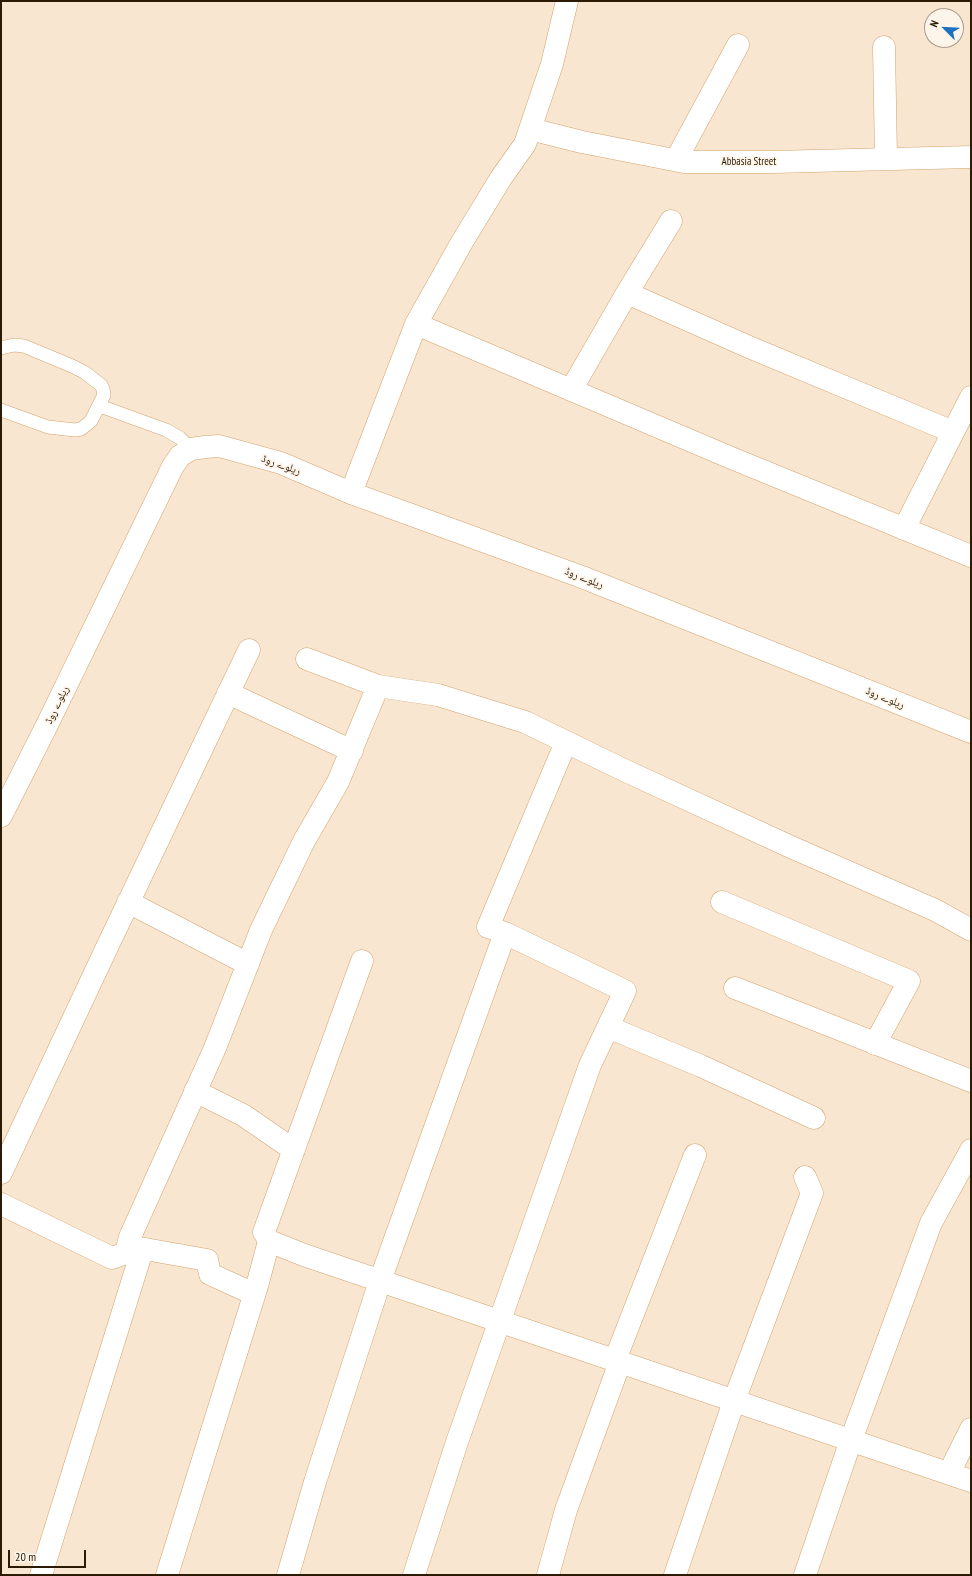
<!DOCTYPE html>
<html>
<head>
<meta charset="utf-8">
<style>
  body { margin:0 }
  #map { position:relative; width:972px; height:1576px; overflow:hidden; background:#f9e6d0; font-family:"PT Sans Narrow",sans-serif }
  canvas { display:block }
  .frame { position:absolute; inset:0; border:2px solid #2b1a04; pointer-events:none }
  .north { position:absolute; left:924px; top:8px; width:40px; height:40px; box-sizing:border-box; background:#fef5ea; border:1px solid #aa9d8e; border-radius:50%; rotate:294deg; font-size:11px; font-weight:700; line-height:16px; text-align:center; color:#2b1a04 }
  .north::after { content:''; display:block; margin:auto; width:14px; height:18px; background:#1d72c0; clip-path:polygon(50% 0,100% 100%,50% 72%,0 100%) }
  .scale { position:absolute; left:8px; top:1550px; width:78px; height:18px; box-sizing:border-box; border:2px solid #2b1a04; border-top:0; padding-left:5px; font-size:12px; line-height:14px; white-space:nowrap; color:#2b1a04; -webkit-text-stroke:3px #fef5ea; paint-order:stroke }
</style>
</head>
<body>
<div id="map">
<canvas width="972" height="1576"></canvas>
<div class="frame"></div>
<div class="north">N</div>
<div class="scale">20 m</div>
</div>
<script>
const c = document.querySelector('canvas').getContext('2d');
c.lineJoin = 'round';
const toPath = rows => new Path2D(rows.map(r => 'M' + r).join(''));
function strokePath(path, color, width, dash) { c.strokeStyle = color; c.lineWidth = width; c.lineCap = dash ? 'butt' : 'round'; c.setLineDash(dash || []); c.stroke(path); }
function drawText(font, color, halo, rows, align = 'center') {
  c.font = font + ' "PT Sans Narrow","Noto Naskh Arabic",sans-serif'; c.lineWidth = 3.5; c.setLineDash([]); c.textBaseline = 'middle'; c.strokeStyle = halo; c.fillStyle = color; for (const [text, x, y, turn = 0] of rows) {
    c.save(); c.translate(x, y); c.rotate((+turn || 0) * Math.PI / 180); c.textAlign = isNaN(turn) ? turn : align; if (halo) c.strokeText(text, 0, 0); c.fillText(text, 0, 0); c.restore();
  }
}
const lane = toPath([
  [1,348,14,345,24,346,72,366,84,372,101,385,103,389,104,395,91,421,81,429,75,430,48,427,1,410],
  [100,406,166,430,180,438,191,449]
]);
const street = toPath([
  [884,47,886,158],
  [530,129,582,142,684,162,773,162,971,157],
  [676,160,738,45],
  [627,293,749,347,953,432],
  [416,324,729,457,971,556],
  [571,390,627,293,671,221],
  [351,493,416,324,462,242,501,178,525,144,552,64,567,1],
  [904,529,971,397],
  [307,659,378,686,438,695,525,722,628,772,791,847,935,910,971,930],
  [228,693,352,751],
  [128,902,248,964],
  [722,902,909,981,875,1044],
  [362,961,264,1232,269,1241,304,1255,971,1481],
  [735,988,971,1081],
  [608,1027,701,1066,814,1118],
  [195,1091,243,1115,294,1150],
  [1,1173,109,943,249,650],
  [1,1204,112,1258,126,1253,140,1257,41,1575],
  [128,1246,207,1260,210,1274,254,1294],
  [126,1253,130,1237,215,1048,261,930,304,841,338,782,378,686],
  [615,1360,695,1155],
  [949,1473,971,1429],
  [167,1575,257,1286,269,1241],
  [288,1575,315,1482,380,1281,505,933],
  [414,1575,457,1442,590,1065,625,991,505,933,488,927,566,742],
  [548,1575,566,1510,620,1362],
  [675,1575,734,1401,812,1193,805,1177],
  [805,1575,851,1440,931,1223,971,1150]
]);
const secondary = toPath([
  [1,816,47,725,173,466,180,456,191,449,205,447,219,446,281,463,351,493,582,577,971,732]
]);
strokePath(lane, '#d2a46d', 14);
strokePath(street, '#d2a46d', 23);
strokePath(secondary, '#d2a46d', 23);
strokePath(lane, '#fff', 13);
strokePath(street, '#fff', 22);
strokePath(secondary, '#fff', 22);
drawText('11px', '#2b1a04', '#fef5ea', [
  ["Abbasia Street",749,162],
  ["ریلوے روڈ",281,465,19],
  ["ریلوے روڈ",584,578,21],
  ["ریلوے روڈ",885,698,22],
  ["ریلوے روڈ",57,705,-64]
]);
</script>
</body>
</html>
